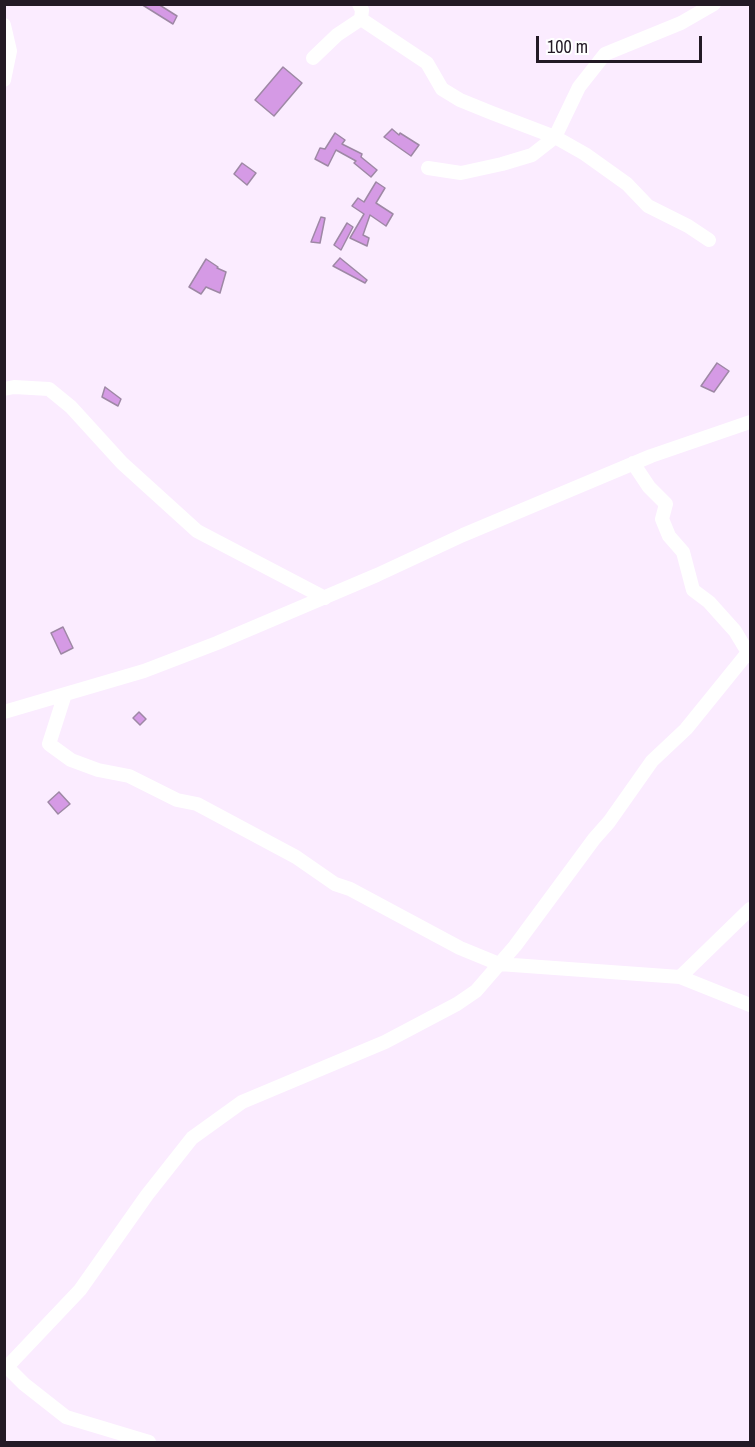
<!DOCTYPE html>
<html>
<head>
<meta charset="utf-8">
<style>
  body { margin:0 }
  #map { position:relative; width:755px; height:1447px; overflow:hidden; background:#fbecff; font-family:"Archivo Narrow",sans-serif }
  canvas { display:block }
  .frame { position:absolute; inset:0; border:6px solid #231a25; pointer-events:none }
  .scale { position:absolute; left:536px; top:36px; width:166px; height:27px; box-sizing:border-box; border:3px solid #231a25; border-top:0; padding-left:8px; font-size:18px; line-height:21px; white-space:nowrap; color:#231a25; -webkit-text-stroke:4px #fff; paint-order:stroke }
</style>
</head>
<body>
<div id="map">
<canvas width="755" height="1447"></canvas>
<div class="frame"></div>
<div class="scale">100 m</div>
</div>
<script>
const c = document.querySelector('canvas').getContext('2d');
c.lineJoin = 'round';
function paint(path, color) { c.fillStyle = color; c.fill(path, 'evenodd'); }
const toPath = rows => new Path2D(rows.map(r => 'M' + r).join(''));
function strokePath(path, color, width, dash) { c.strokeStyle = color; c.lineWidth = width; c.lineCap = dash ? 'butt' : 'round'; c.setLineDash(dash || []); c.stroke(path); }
const building = toPath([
  [141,4,158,4,177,16,173,24,141,4],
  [283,67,302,83,274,116,255,100,283,67],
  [392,129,399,135,400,133,419,145,411,156,384,137,392,129],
  [335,133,345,140,342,144,362,154,361,157,377,170,371,177,354,163,356,161,336,150,328,166,315,159,320,148,325,149,335,133],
  [242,163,256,173,247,185,234,174,242,163],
  [376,182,385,188,376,203,393,214,386,226,370,215,363,235,369,238,367,246,350,238,364,214,352,206,358,198,364,202,376,182],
  [321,217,325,218,320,243,311,242,321,217],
  [347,223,353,227,341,250,334,245,347,223],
  [340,258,367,280,365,283,333,266,340,258],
  [206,259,218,267,217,268,226,272,220,293,206,287,201,294,189,287,206,259],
  [717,363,729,371,714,392,701,386,717,363],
  [105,387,121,399,118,406,102,397,105,387],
  [63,627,73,648,61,654,51,633,63,627],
  [139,712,146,719,140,725,133,718,139,712],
  [59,792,70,804,58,814,48,802,59,792]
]);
paint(building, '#d59ae5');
strokePath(building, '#9e88a5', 1.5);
strokePath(toPath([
  [361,19,427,63,442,89,460,100,492,113,555,137,585,154,627,184,648,206,688,226,709,240],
  [4,25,10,51,4,80],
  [313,58,337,35,361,19,362,10,359,4],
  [428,168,461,173,502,164,532,155,555,137,579,87,605,54,681,23,714,4],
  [4,389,14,387,49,389,71,407,122,463,197,531,325,598],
  [633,463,649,487,666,504,662,519,669,536,683,552,693,590,709,602,735,631,750,656],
  [65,694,49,744,71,760,98,770,129,776,177,800,197,804,296,857,335,884,350,889,460,948,499,964,680,977,750,1005],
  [4,712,144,671,217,643,377,575,463,535,651,456,750,422],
  [680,977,750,909],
  [149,1442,66,1417,24,1384,7,1367,80,1290,147,1195,192,1138,242,1102,385,1042,457,1004,476,991,515,946,594,839,609,822,652,761,686,729,750,650]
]), '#fff', 14);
</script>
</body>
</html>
